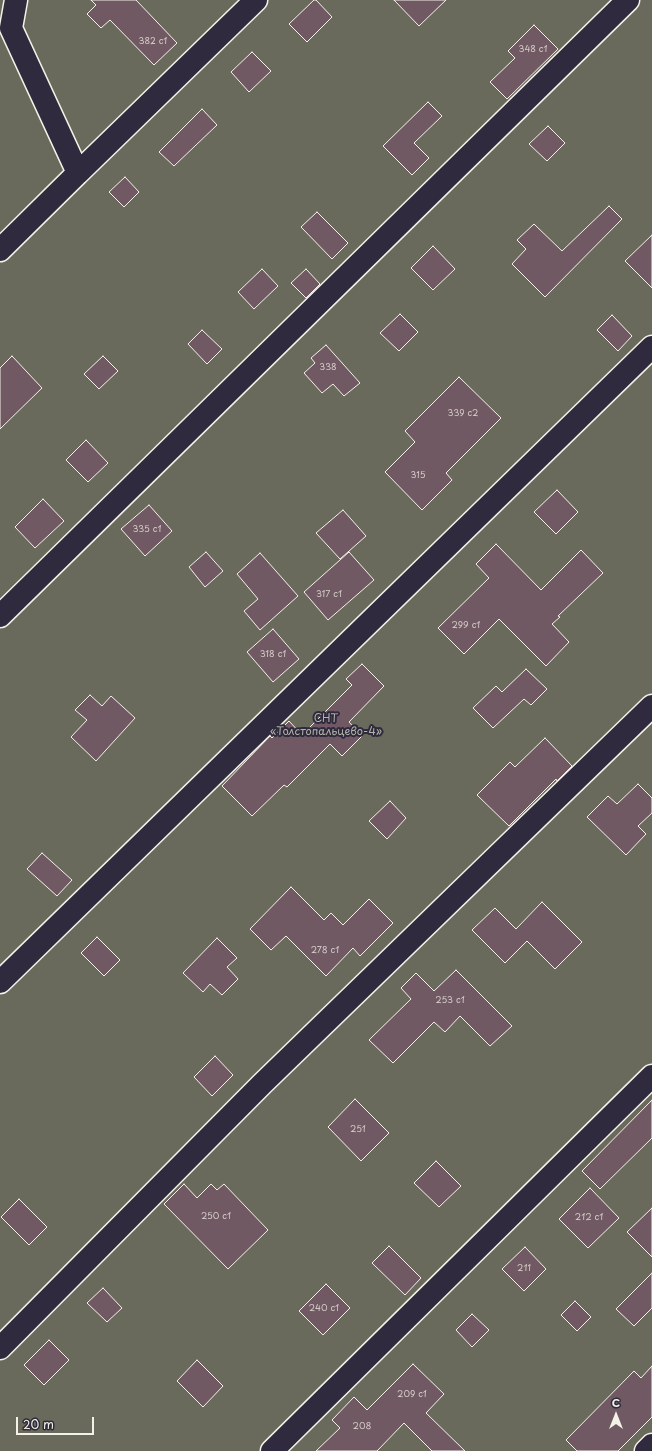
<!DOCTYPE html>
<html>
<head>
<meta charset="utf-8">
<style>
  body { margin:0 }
  #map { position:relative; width:652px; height:1451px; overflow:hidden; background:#3c3345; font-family:"Playpen Sans",sans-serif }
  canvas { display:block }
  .north { position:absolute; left:596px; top:1395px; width:40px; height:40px; -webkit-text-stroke:3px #2f2a3d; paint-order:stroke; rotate:0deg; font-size:11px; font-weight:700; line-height:16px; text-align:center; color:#f4f1e8 }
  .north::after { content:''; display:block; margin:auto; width:14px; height:18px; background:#f4f1e8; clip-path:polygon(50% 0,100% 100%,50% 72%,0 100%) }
  .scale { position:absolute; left:16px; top:1417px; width:78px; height:18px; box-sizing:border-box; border:2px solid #f4f1e8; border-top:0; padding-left:5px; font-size:12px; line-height:14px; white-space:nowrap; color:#f4f1e8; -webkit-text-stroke:3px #2f2a3d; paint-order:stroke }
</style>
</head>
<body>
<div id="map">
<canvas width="652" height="1451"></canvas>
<div class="north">С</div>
<div class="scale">20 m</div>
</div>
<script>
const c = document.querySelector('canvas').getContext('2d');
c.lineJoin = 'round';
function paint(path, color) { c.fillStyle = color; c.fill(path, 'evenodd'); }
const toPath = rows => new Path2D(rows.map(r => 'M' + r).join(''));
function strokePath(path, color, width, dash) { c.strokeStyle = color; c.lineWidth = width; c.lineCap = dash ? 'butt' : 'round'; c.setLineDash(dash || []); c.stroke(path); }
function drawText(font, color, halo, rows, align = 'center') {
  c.font = font + ' "Playpen Sans",sans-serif'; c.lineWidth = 4; c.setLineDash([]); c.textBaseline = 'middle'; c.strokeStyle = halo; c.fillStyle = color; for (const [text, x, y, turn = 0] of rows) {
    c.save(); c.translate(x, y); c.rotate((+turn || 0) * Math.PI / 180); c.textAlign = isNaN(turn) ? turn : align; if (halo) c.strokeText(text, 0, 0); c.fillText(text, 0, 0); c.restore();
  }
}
paint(toPath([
  [0,0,652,0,652,1451,0,1451]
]), '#696a5b');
const building = toPath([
  [91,0,136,0,177,43,154,65,110,20,101,28,87,14,96,5,91,0],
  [314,0,316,0,332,17,307,42,289,24,314,0],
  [394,0,446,0,419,26,394,0],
  [534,25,558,49,507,99,490,82,515,58,508,51,534,25],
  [252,52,271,71,249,92,231,72,252,52],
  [428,102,442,116,414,143,429,158,412,175,383,146,428,102],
  [202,109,217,125,174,166,159,152,202,109],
  [548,126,565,143,547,161,529,144,548,126],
  [125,177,139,192,124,207,109,192,125,177],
  [609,206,622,219,545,297,512,264,526,249,517,240,534,224,562,251,609,206],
  [317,212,348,243,332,259,301,227,317,212],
  [652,235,652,288,625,261,652,235],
  [433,246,455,269,433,290,411,268,433,246],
  [262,269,278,286,254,309,238,292,262,269],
  [306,269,320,284,306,298,291,283,306,269],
  [400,314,418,332,399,351,380,333,400,314],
  [612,315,632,336,618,351,597,330,612,315],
  [202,330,222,349,207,364,188,344,202,330],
  [326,345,360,383,344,396,333,384,322,393,304,373,315,363,311,358,326,345],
  [12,356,42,388,0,429,0,368,12,356],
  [103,356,118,371,99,389,84,374,103,356],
  [459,377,501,418,446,473,452,480,422,510,385,472,415,442,405,431,459,377],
  [86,440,108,463,88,482,66,460,86,440],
  [557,490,578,512,556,534,534,512,557,490],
  [43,499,64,521,35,548,15,527,43,499],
  [149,505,172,531,145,556,121,529,149,505],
  [343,510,366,536,340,559,316,533,343,510],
  [496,544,541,590,581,550,603,573,558,616,560,617,552,624,569,642,546,666,499,619,464,654,438,628,489,578,476,564,496,544],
  [206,552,223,571,205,587,189,567,206,552],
  [349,552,374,580,328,620,304,592,349,552],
  [260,553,298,596,260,630,244,611,258,599,237,574,260,553],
  [273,629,299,659,273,682,247,652,273,629],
  [362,664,384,686,349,722,362,736,342,756,330,744,287,787,284,785,252,816,222,786,270,736,272,738,289,721,302,735,352,685,346,679,362,664],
  [526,669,547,689,531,705,524,699,493,728,473,708,496,686,502,692,526,669],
  [90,695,102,706,111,696,135,718,96,761,71,737,87,720,75,710,90,695],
  [545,738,572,766,557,781,556,779,509,826,477,795,510,762,515,767,545,738],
  [638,784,652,798,652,813,638,826,646,834,626,855,587,817,608,796,617,804,638,784],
  [390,801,406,818,387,839,369,821,390,801],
  [42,853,72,880,57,896,27,869,42,853],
  [291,887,324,920,331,913,343,925,369,899,393,923,360,956,353,948,326,976,286,936,271,950,250,929,291,887],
  [542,902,582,942,555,969,527,941,505,963,472,930,495,908,516,929,542,902],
  [97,937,120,960,104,976,81,953,97,937],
  [217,938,237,958,227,967,238,979,222,995,210,984,203,992,183,973,217,938],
  [456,970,512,1026,490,1046,460,1016,445,1032,434,1022,393,1063,369,1040,411,999,401,988,416,973,434,991,456,970],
  [215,1056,233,1075,212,1096,194,1077,215,1056],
  [355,1099,389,1133,361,1161,328,1127,355,1099],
  [652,1100,652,1138,600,1189,582,1171,652,1100],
  [436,1161,461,1186,439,1207,414,1183,436,1161],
  [184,1184,197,1198,211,1184,217,1190,224,1184,268,1230,228,1269,164,1204,184,1184],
  [590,1188,619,1218,588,1248,559,1219,590,1188],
  [19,1199,47,1227,29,1245,1,1217,19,1199],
  [652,1208,652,1257,627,1232,652,1208],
  [389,1246,421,1278,405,1295,372,1263,389,1246],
  [525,1247,546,1269,524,1291,502,1269,525,1247],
  [652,1273,652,1308,634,1326,616,1309,652,1273],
  [326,1284,350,1308,323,1335,299,1311,326,1284],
  [103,1288,122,1308,107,1322,87,1303,103,1288],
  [575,1301,591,1317,577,1331,561,1315,575,1301],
  [472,1314,489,1330,472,1347,456,1330,472,1314],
  [49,1340,69,1360,44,1385,24,1365,49,1340],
  [197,1360,223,1386,203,1407,177,1381,197,1360],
  [413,1364,444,1394,426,1413,465,1451,432,1451,404,1423,377,1451,316,1451,340,1428,332,1420,354,1397,367,1410,413,1364],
  [652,1366,652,1417,618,1451,577,1451,566,1440,634,1371,641,1378,652,1366]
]);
paint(building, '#715964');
strokePath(building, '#f4f1e8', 1);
const minor = toPath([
  [16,0,11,28,78,173,256,0],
  [0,250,78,173],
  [0,616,628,0],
  [0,982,652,347],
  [0,1348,262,1084,652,706],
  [272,1451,652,1076],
  [646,1451,652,1445]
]);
strokePath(minor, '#f4f1e8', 25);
strokePath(minor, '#2f2a3d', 22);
drawText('9px', '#d3cbc7', null, [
  ["382 с1",153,42],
  ["348 с1",533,50],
  ["338",328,368],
  ["339 с2",463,414],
  ["315",418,476],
  ["335 с1",147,530],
  ["317 с1",329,595],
  ["299 с1",466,626],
  ["318 с1",273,655],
  ["278 с1",325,951],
  ["253 с1",450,1001],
  ["251",358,1130],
  ["250 с1",216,1217],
  ["212 с1",589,1218],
  ["211",524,1269],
  ["240 с1",324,1309],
  ["209 с1",412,1395],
  ["208",362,1427]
]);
drawText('11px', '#b5b4a9', '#2f2a3d', [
  ["СНТ",326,719],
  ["«Толстопальцево-4»",326,732]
]);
</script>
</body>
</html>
